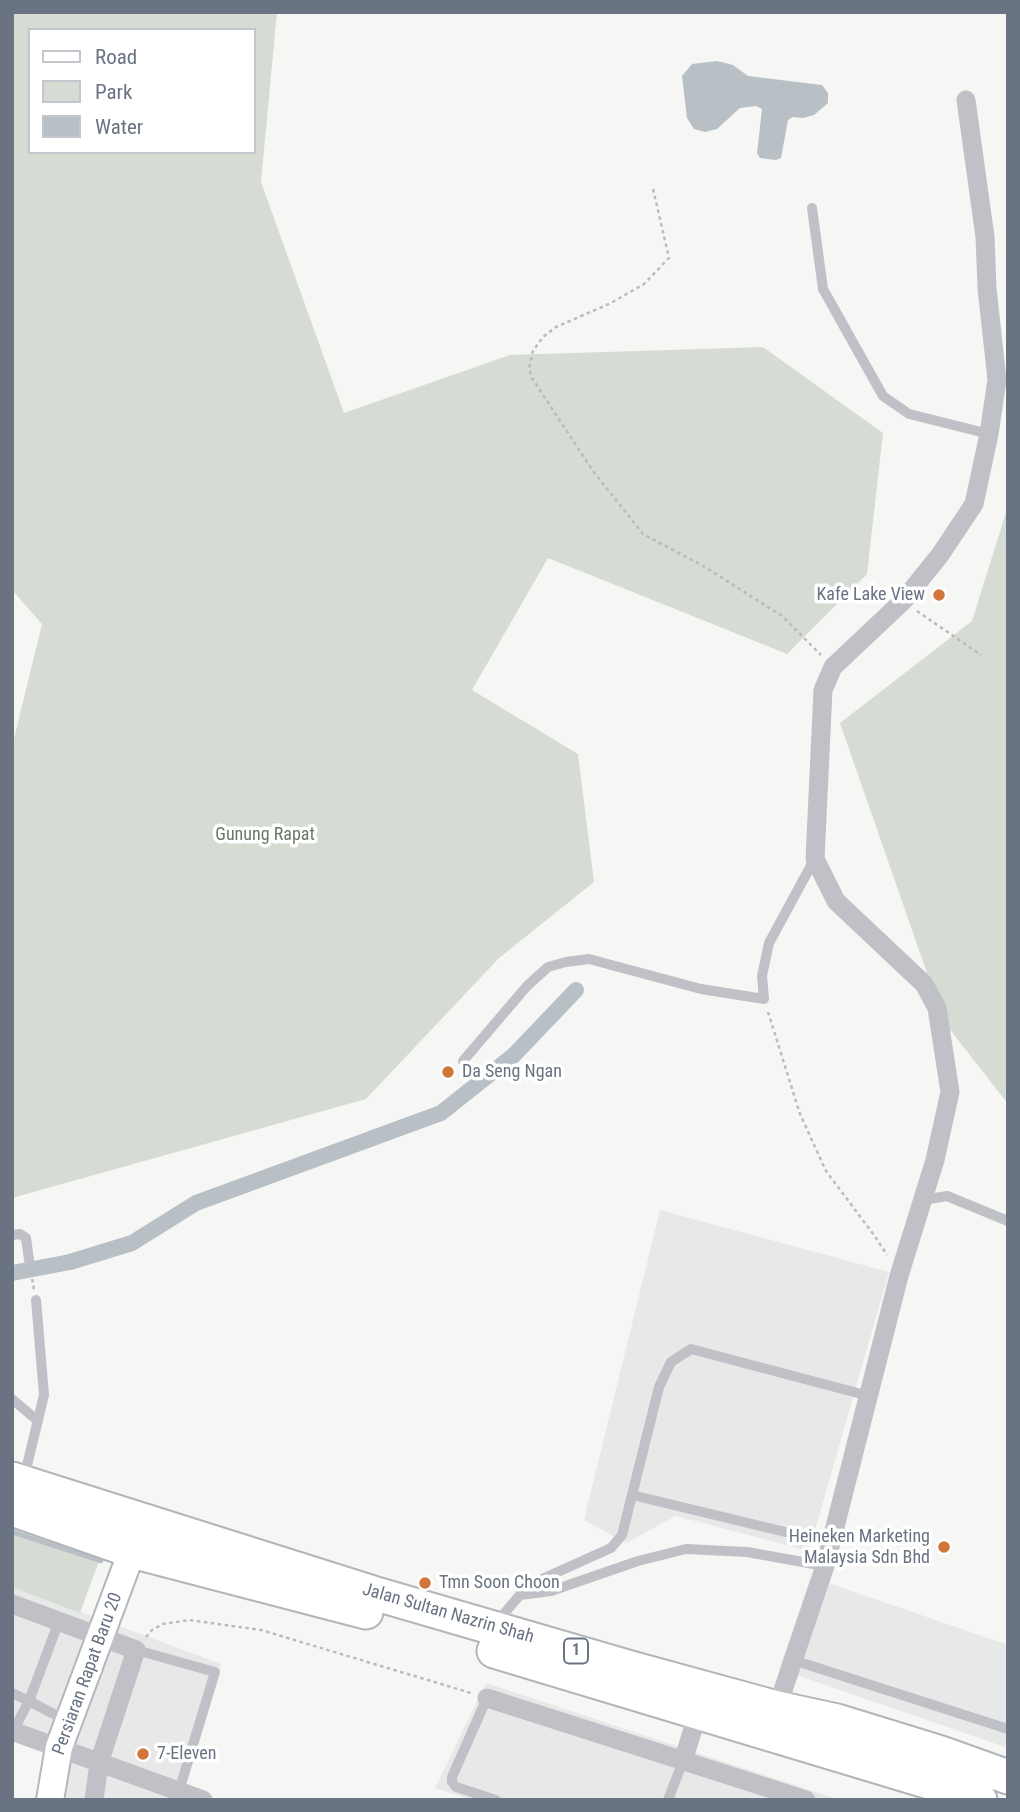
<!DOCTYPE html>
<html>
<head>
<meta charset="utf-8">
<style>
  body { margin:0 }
  #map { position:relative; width:1020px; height:1812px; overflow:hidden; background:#f6f7f4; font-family:"Roboto Condensed",sans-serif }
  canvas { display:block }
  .frame { position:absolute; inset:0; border:14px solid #697382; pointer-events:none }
  .legend { position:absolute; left:28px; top:28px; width:228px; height:126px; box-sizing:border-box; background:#fff; border:2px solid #c3c7cd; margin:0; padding:9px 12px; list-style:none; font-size:21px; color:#697382 }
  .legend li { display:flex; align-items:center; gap:14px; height:35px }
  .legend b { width:35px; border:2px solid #c3c7cd }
</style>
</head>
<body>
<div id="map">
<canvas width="1020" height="1812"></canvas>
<div class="frame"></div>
<ul class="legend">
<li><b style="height:9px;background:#fff"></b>Road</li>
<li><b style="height:19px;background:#d6dbd4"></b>Park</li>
<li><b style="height:19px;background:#b8c0c6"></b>Water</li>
</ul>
</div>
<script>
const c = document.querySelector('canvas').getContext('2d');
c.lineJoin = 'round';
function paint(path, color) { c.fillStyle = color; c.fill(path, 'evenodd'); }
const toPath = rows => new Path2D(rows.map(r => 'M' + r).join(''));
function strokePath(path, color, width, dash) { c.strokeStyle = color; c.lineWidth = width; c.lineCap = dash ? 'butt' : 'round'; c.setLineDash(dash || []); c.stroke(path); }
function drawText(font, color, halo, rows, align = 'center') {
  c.font = font + ' "Roboto Condensed",sans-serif'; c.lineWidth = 7; c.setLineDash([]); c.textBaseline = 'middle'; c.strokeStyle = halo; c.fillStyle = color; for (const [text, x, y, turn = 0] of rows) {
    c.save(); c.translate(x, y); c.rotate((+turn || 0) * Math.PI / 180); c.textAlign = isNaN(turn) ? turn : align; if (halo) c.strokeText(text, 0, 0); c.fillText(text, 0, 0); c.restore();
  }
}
paint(toPath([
  [660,1210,889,1272,809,1551,676,1516,626,1543,584,1520],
  [811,1577,1008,1645,1008,1748,779,1669],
  [12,1586,221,1664,171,1800,52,1800,61,1751,12,1731],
  [486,1683,840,1800,472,1800,435,1788]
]), '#e7e8e8');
paint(toPath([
  [12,12,277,12,261,182,344,413,510,355,763,347,883,433,867,574,787,654,548,558,472,690,578,754,594,882,499,958,366,1099,12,1198,12,747,42,624,12,590],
  [30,30,254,30,254,152,30,152],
  [1008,506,1008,1104,944,1022,840,723,972,621],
  [12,1516,102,1553,80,1613,12,1587]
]), '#d6dbd4');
paint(toPath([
  [717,61,733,65,748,76,822,85,828,93,828,103,814,115,803,118,793,117,788,120,781,158,776,160,760,158,757,153,762,109,756,106,740,108,717,129,705,132,694,129,687,118,682,76,692,64]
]), '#b8c0c6');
strokePath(toPath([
  [12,1532,101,1561]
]), '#b8c0c6', 4.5);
strokePath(toPath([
  [12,1273,70,1262,132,1243,196,1203,441,1113,514,1055,576,990]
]), '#b8c0c6', 16);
const secondary = toPath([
  [50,1800,59,1747,132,1551]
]);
const highway = toPath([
  [12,1479,373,1593,631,1668,777,1708,837,1721,941,1753,1008,1777],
  [12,1509,132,1551,366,1612],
  [494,1651,939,1785,980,1800]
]);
strokePath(secondary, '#b4b7bc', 30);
strokePath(highway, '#b2b5b9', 37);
strokePath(toPath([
  [653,189,669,258,644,284,611,303,556,327,543,337,533,351,529,368,532,378,593,471,643,534,705,567,782,616,821,655],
  [917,611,981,655],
  [768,1012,800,1114,826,1171,874,1235,887,1255],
  [31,1272,34,1290],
  [146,1637,152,1630,163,1624,189,1620,261,1630,471,1693]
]), '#b9bbbe', 2.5, [3.5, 3.5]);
strokePath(toPath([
  [812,208,823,289,883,396,909,414,989,434],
  [463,1061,527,986,548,967,566,962,589,959,701,989,764,999,762,976,769,943,814,860],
  [923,1200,947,1196,1008,1221],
  [12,1235,20,1234,26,1238,29,1260],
  [12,1399,38,1421],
  [24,1478,44,1395,36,1300],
  [632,1495,802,1536],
  [520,1595,542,1579,611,1548,622,1535,659,1387,671,1362,691,1349,869,1396],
  [59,1621,29,1701,67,1721],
  [495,1624,520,1595,551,1591,638,1561,686,1549,747,1552,825,1566],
  [136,1650,215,1672,179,1791],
  [793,1660,1008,1729],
  [12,1693,29,1701,13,1731],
  [487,1698,452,1777,452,1782,456,1787,496,1800],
  [668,1800,683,1761]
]), '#bfc1c6', 10);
strokePath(toPath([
  [12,1604,136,1650,99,1763,94,1800],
  [487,1698,806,1800],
  [777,1708,825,1566,899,1276,935,1160,950,1092,937,1008,924,984,836,901,815,859,823,690,833,667,903,601,940,555,974,504,989,434,997,380,987,288,985,237,966,100],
  [12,1731,203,1800],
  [683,1761,698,1713]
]), '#bfc1c6', 19);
strokePath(secondary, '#fff', 26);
strokePath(highway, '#fff', 33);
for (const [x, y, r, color] of [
  [939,595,7,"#d1753a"],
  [448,1072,7,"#d1753a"],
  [944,1547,7,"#d1753a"],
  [425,1583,7,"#d1753a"],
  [143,1754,7,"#d1753a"]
]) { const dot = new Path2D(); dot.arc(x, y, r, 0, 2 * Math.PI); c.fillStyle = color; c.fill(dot); strokePath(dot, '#fff', 2.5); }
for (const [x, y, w] of [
  [576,1651,24]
]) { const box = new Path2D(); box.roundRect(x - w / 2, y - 12.5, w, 25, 5); c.fillStyle = '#fff'; c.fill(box); strokePath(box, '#697382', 2); }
drawText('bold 16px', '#697382', null, [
  ["1",576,1651]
]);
drawText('18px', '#697382', '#fff', [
  ["Kafe Lake View",925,595,"right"],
  ["Da Seng Ngan",462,1072],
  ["Heineken Marketing",930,1537,"right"],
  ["Malaysia Sdn Bhd",930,1558,"right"],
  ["Tmn Soon Choon",439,1583],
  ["7-Eleven",157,1754]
], 'left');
drawText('18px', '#687a67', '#fff', [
  ["Gunung Rapat",265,835]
]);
drawText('18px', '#697382', '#fff', [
  ["Jalan Sultan Nazrin Shah",448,1614,16],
  ["Persiaran Rapat Baru 20",88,1674,-70]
]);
</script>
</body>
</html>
